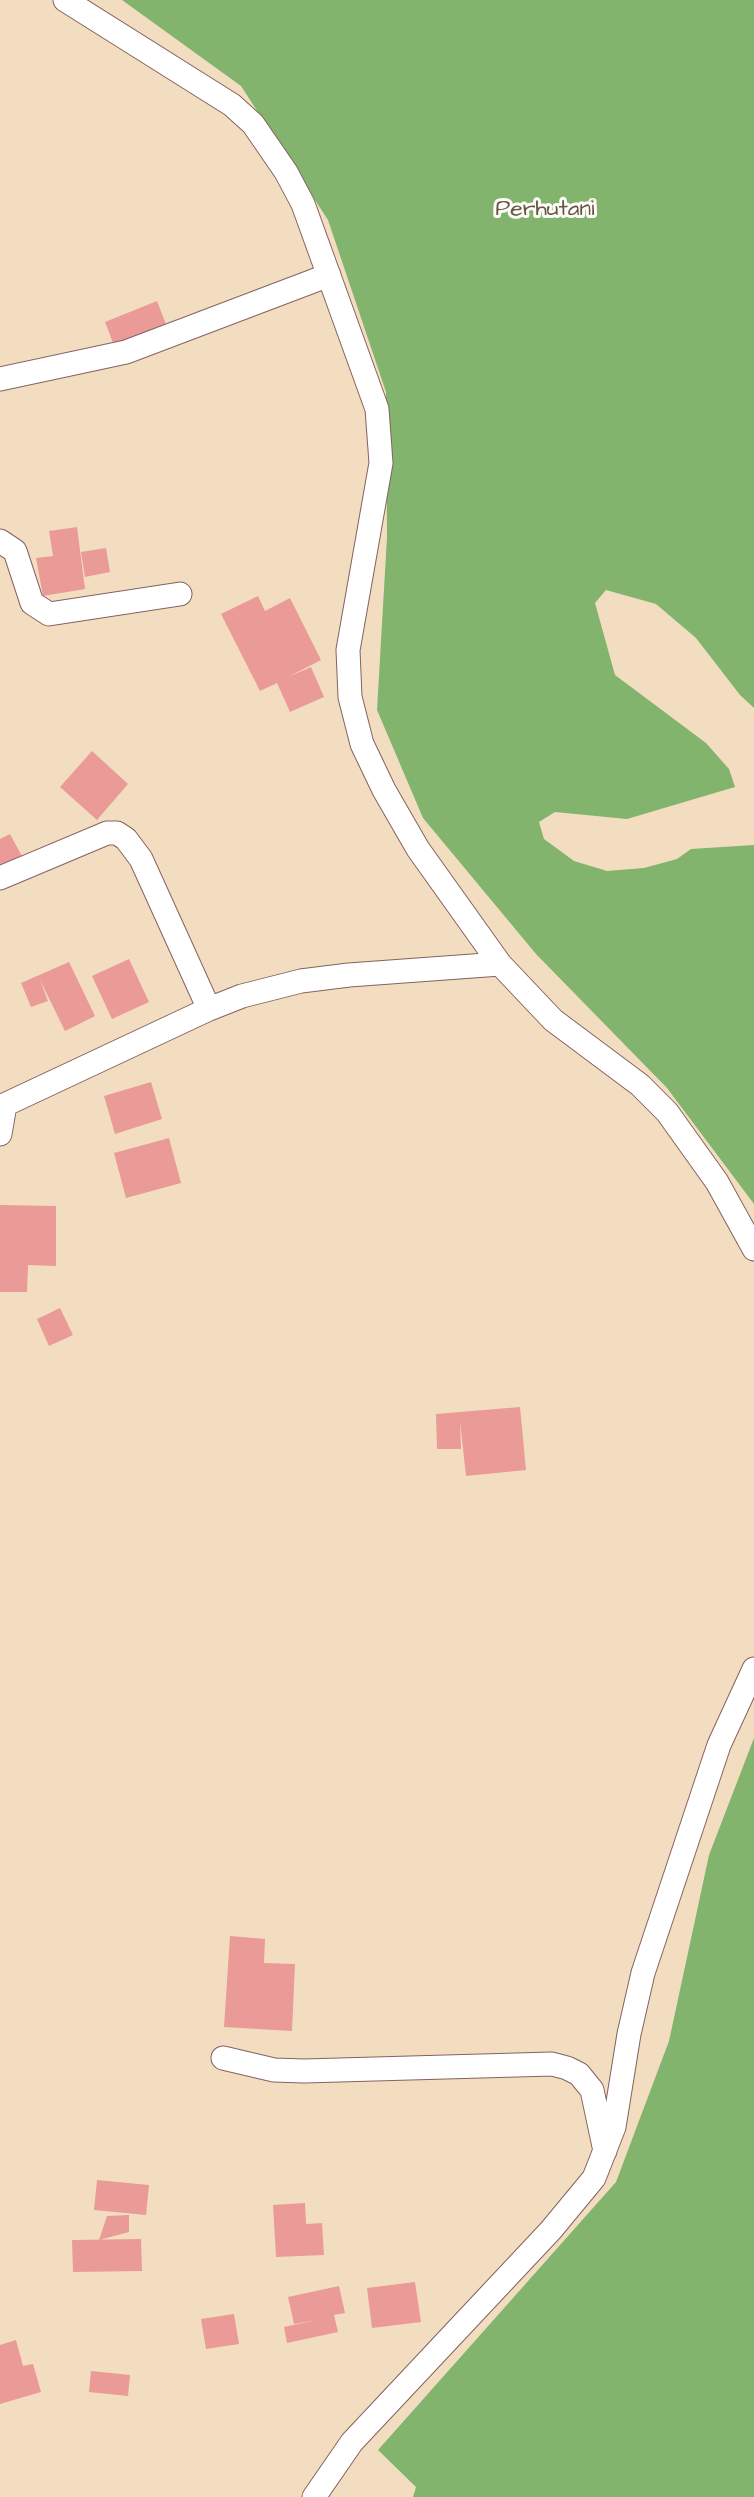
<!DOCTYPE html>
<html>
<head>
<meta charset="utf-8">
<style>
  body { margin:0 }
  canvas { display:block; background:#f3ddc0 }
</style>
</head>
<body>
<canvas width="754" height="2497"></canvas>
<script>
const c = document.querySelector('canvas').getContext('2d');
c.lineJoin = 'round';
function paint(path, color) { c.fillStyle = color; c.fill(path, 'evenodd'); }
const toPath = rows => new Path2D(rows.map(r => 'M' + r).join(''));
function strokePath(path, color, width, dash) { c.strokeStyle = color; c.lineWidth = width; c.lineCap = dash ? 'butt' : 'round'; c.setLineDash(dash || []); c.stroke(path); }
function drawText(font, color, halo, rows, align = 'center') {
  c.font = font + ' "Architects Daughter",sans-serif'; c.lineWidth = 6; c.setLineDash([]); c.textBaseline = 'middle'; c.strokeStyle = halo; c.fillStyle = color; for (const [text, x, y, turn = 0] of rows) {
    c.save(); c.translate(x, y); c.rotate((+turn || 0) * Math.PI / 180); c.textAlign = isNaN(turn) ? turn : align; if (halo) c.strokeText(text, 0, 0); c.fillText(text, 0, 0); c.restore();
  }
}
paint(toPath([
  [122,0,754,0,754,708,740,695,696,638,656,604,606,590,595,603,615,675,706,743,729,769,735,787,627,819,555,812,539,822,544,839,574,861,607,871,644,868,677,859,691,849,754,845,754,1204,667,1088,536,954,423,818,377,710,387,537,386,392,328,220,241,86],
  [754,1738,754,2497,413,2497,416,2487,378,2450,616,2182,669,2041,709,1855]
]), '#82b46e');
paint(toPath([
  [157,301,167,327,115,348,105,322],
  [77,527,85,589,43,596,36,558,53,556,49,531],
  [106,548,110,572,85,577,81,552],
  [258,596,265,611,290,598,321,660,288,677,311,667,324,697,290,712,277,683,260,691,221,614],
  [92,751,128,784,97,820,60,787],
  [10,834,24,860,0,872,0,839],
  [129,959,149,1002,112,1019,92,976],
  [69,962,95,1016,65,1031,40,980,48,1001,31,1007,21,983],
  [151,1082,162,1119,115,1134,104,1096],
  [169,1138,181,1183,126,1198,114,1153],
  [0,1205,56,1206,56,1266,28,1265,27,1292,0,1292],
  [60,1308,73,1335,49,1346,37,1319],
  [520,1407,526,1470,466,1476,460,1421,461,1449,437,1449,436,1414],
  [230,1936,265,1939,264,1963,295,1964,292,2031,224,2027],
  [97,2180,149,2185,146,2215,94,2210],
  [305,2203,306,2224,322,2223,324,2255,276,2257,273,2205],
  [129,2215,129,2232,99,2240,107,2216],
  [141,2239,142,2271,73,2272,72,2240],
  [415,2282,421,2322,372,2328,367,2288],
  [339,2286,345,2313,334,2315,338,2332,287,2343,284,2327,316,2320,294,2324,288,2297],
  [234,2314,239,2344,206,2349,201,2319],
  [16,2340,23,2366,33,2364,41,2392,0,2404,0,2345],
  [91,2371,130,2375,128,2396,89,2392]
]), '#ea9a97');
const street = toPath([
  [65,0,232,105,253,124,286,172,303,204,377,409,381,463,348,650,350,697,362,744,384,790,418,849,500,964,553,1020,640,1085,667,1112,717,1182,754,1249],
  [0,379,126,352,329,275],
  [0,541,15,551,32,603,49,614,180,594],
  [0,878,107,833,117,833,126,839,141,859,209,1009],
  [0,1107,209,1009,242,996,301,981,349,975,500,964],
  [0,1134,5,1105],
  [223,2058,274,2070,304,2071,552,2064,567,2068,579,2074,592,2090,605,2151],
  [314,2497,352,2442,551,2230,594,2178,614,2127,629,2034,643,1973,719,1745,754,1669]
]);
strokePath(street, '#85625f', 25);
strokePath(street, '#fff', 23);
drawText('23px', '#655544', '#fdfcf7', [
  ["Perhutani",545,210]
]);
</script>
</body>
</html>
